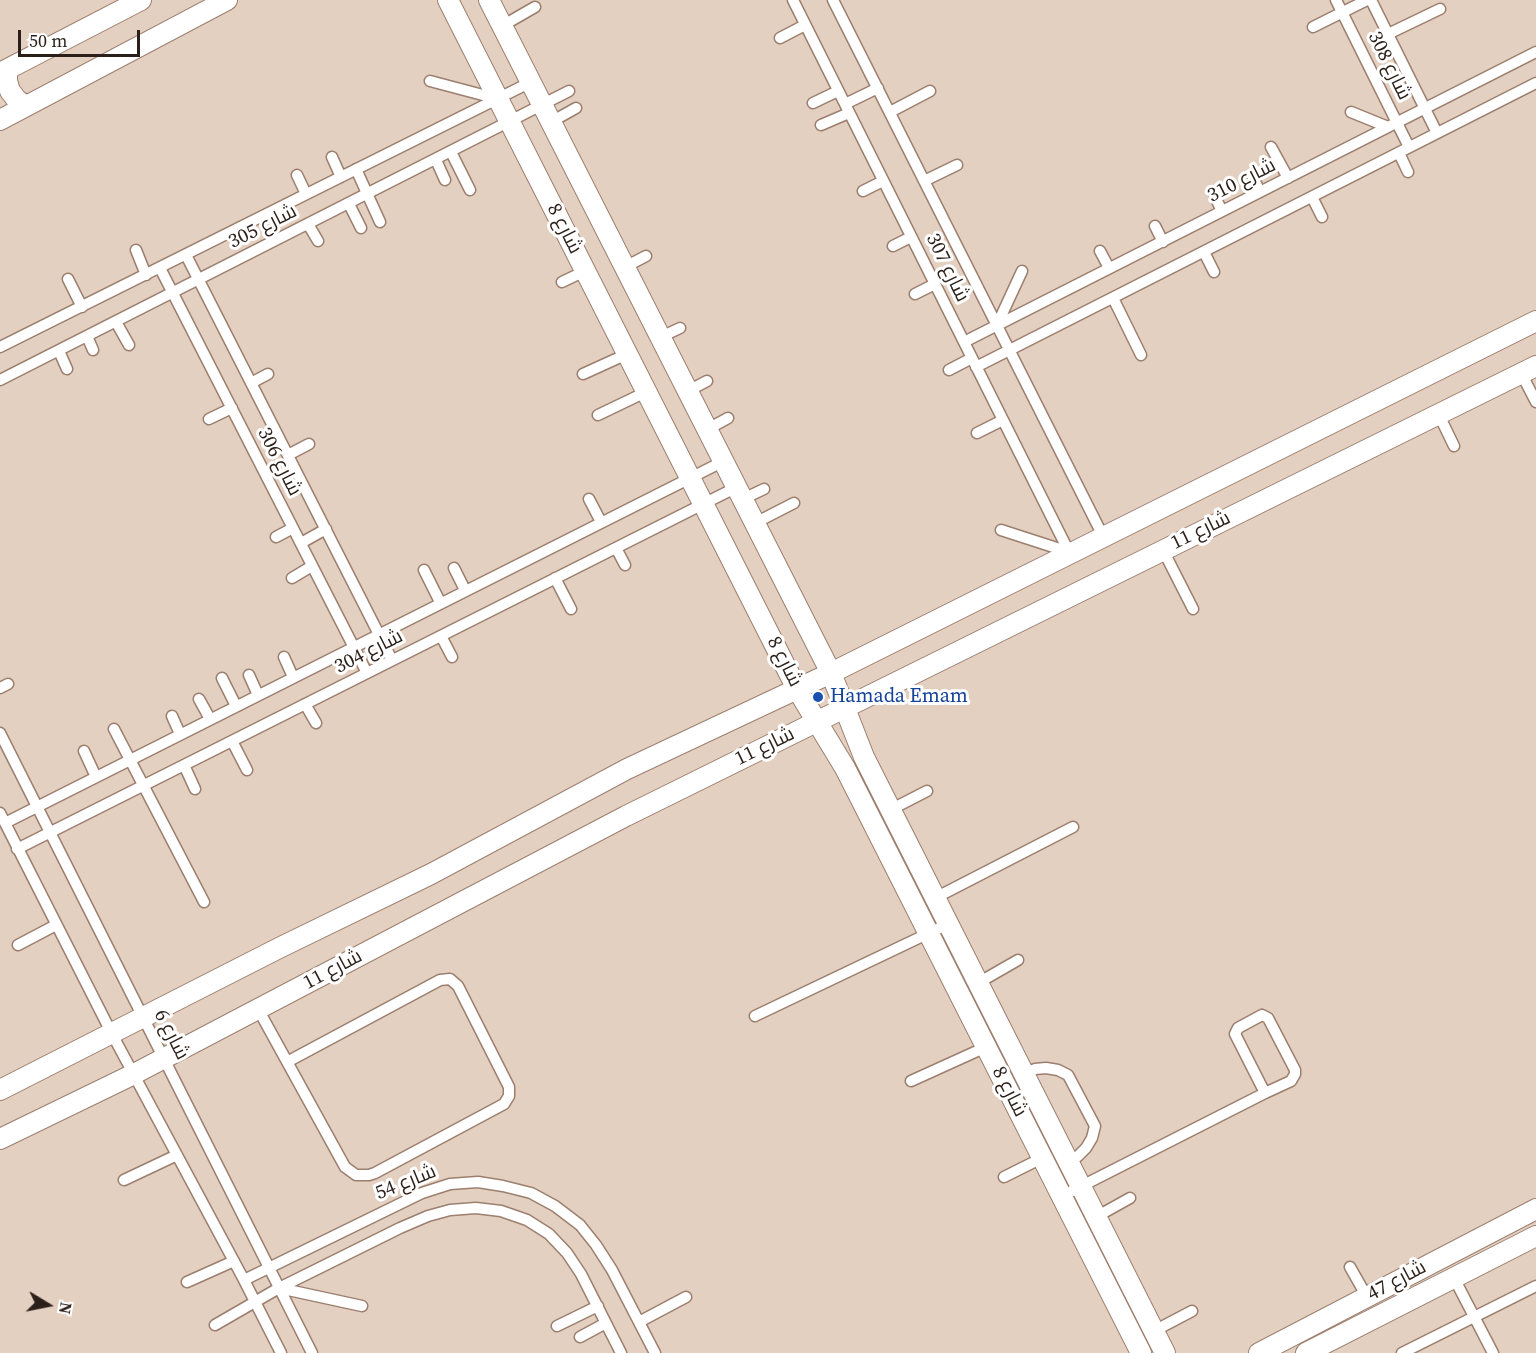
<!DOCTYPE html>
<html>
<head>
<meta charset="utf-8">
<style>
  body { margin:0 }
  #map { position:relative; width:1536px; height:1353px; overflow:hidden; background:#f6d7c5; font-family:"Source Serif 4",serif }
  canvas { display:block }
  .north { position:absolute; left:18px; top:1275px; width:60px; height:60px; -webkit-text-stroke:4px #fff; paint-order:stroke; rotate:100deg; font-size:16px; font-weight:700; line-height:24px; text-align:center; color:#2b1f19 }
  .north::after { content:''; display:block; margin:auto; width:21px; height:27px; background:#2b1f19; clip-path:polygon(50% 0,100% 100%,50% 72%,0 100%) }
  .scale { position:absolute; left:18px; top:30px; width:122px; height:27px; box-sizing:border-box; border:3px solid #2b1f19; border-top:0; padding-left:8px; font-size:18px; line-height:21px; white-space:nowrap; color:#2b1f19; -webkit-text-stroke:4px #fff; paint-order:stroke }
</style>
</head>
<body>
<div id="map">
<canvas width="1536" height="1353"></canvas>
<div class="north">N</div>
<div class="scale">50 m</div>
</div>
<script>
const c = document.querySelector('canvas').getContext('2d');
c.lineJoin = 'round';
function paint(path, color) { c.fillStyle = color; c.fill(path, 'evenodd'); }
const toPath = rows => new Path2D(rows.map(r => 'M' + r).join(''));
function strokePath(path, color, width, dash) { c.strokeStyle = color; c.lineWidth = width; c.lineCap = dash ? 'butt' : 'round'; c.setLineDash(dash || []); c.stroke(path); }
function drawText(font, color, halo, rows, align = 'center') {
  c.font = font + ' "Source Serif 4",Cairo,serif'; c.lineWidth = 6; c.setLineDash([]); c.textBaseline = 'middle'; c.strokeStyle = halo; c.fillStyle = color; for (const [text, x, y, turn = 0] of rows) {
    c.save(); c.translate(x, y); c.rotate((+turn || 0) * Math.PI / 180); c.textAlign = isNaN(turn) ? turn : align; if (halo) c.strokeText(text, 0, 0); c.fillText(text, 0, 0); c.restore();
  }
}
paint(toPath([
  [0,0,1536,0,1536,1353,0,1353]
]), '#e4d0c1');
const service = toPath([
  [793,0,1069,552],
  [833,0,1103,536],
  [1336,0,1409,147],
  [1371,0,1437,133],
  [502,26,535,7],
  [1313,27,1367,0],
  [1388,34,1440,9],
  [780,38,805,25],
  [430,81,498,99],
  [813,103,838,91],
  [845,104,878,88],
  [890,112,930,91],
  [1351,112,1388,127],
  [551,122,576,108],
  [821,125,849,113],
  [1271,147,1288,178],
  [451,152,470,190],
  [1399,153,1408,172],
  [332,157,341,177],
  [436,160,445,180],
  [356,169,380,222],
  [297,175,306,194],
  [1253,177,1260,192],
  [924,181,957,165],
  [863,191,883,181],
  [1215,197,1222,211],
  [1312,197,1322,217],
  [349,204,361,228],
  [308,224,318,241],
  [1155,226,1163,242],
  [893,246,911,237],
  [136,250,146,275],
  [1100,251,1109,268],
  [1204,252,1214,272],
  [186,255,392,660],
  [625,267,646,256],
  [160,268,367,673],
  [68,279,82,307],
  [562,282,585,271],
  [915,294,935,284],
  [1113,298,1141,355],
  [116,322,129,345],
  [997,325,1022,271],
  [87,336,93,350],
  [661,337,680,328],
  [964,342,1536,52],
  [0,347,531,82],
  [59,351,67,369],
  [976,367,1536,83],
  [949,370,972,358],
  [1521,373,1536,402],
  [583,374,627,354],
  [0,380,569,91],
  [251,383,268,374],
  [688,391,707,381],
  [1438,413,1454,446],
  [598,415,646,392],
  [209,419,232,408],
  [708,429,728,418],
  [977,433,1003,420],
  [288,455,309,444],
  [589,499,601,522],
  [743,499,764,489],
  [755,523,794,503],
  [1001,530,1069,552],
  [276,537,293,528],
  [301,543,326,529],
  [616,548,625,565],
  [1163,550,1193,609],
  [454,568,465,590],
  [424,570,440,602],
  [292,578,312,566],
  [555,578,571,609],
  [441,636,452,657],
  [284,657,293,677],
  [249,675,258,695],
  [222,678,236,706],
  [0,688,8,684],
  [199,699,210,719],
  [305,704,316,723],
  [172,716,180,734],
  [114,729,204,902],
  [0,733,312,1353],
  [232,741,247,770],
  [84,751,96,777],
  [184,765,195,789],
  [890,810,927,791],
  [0,813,112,1034,244,1280,281,1353],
  [5,823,724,461],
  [17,849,737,487],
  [935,898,1073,827],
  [18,945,56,925],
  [978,983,1018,960],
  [258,1009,345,1167,356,1175,369,1175,375,1173,504,1104,509,1096,509,1087,458,986,450,979,440,980,287,1062],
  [1262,1015,1268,1018,1295,1070,1295,1074,1291,1081,1265,1093,1235,1034,1238,1028,1262,1015],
  [755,1016,948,924],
  [1024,1074,1035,1069,1046,1068,1058,1070,1068,1075,1095,1126,1092,1138,1086,1148,1078,1156,1069,1162],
  [911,1081,986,1047],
  [1004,1177,1042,1158],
  [124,1180,177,1155],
  [1062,1196,1265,1093],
  [1096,1217,1130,1198],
  [1350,1267,1367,1297],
  [1454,1278,1493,1353],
  [244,1280,422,1193,450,1184,478,1182,503,1186,531,1193,555,1206,580,1225,596,1245,612,1270,655,1353],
  [187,1282,234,1261],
  [279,1288,362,1306],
  [639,1322,686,1297],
  [215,1325,279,1288,400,1228,428,1216,450,1210,476,1208,501,1211,527,1220,549,1234,567,1253,581,1274,621,1353],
  [557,1326,598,1306],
  [1154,1331,1192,1311],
  [580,1337,606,1323],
  [1402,1353,1536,1286]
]);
const minor = toPath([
  [448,0,797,689,845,768,1141,1353],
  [489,0,831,673,864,757,1165,1353],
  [7,70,7,81,10,91,17,100,26,106],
  [0,73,141,0],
  [0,120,227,0],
  [0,1090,279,948,431,874,627,769,831,673,1536,321],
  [0,1139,134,1074,626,816,1536,366],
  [1259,1353,1536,1209],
  [1306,1353,1536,1236]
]);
strokePath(service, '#9c7f6e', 13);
strokePath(minor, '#9c7f6e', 22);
strokePath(service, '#fff', 10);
strokePath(minor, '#fff', 20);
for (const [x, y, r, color] of [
  [818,697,6,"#1a4fb4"]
]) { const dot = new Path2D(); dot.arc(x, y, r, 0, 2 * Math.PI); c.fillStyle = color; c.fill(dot); strokePath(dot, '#fff', 2); }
drawText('20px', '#2b1f19', '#fff', [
  ["شارع 308",1389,66,64],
  ["شارع 310",1242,181,-27],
  ["شارع 305",263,227,-27],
  ["شارع 8",564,229,63],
  ["شارع 307",947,268,64],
  ["شارع 306",279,462,63],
  ["شارع 11",1201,531,-26],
  ["شارع 304",369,652,-27],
  ["شارع 8",784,662,63],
  ["شارع 11",765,747,-26],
  ["شارع 11",333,970,-28],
  ["شارع 6",171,1035,63],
  ["شارع 8",1009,1092,63],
  ["شارع 54",406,1183,-22],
  ["شارع 47",1397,1281,-28]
]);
drawText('20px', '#164399', '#fff', [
  ["Hamada Emam",830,697]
], 'left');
</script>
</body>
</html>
